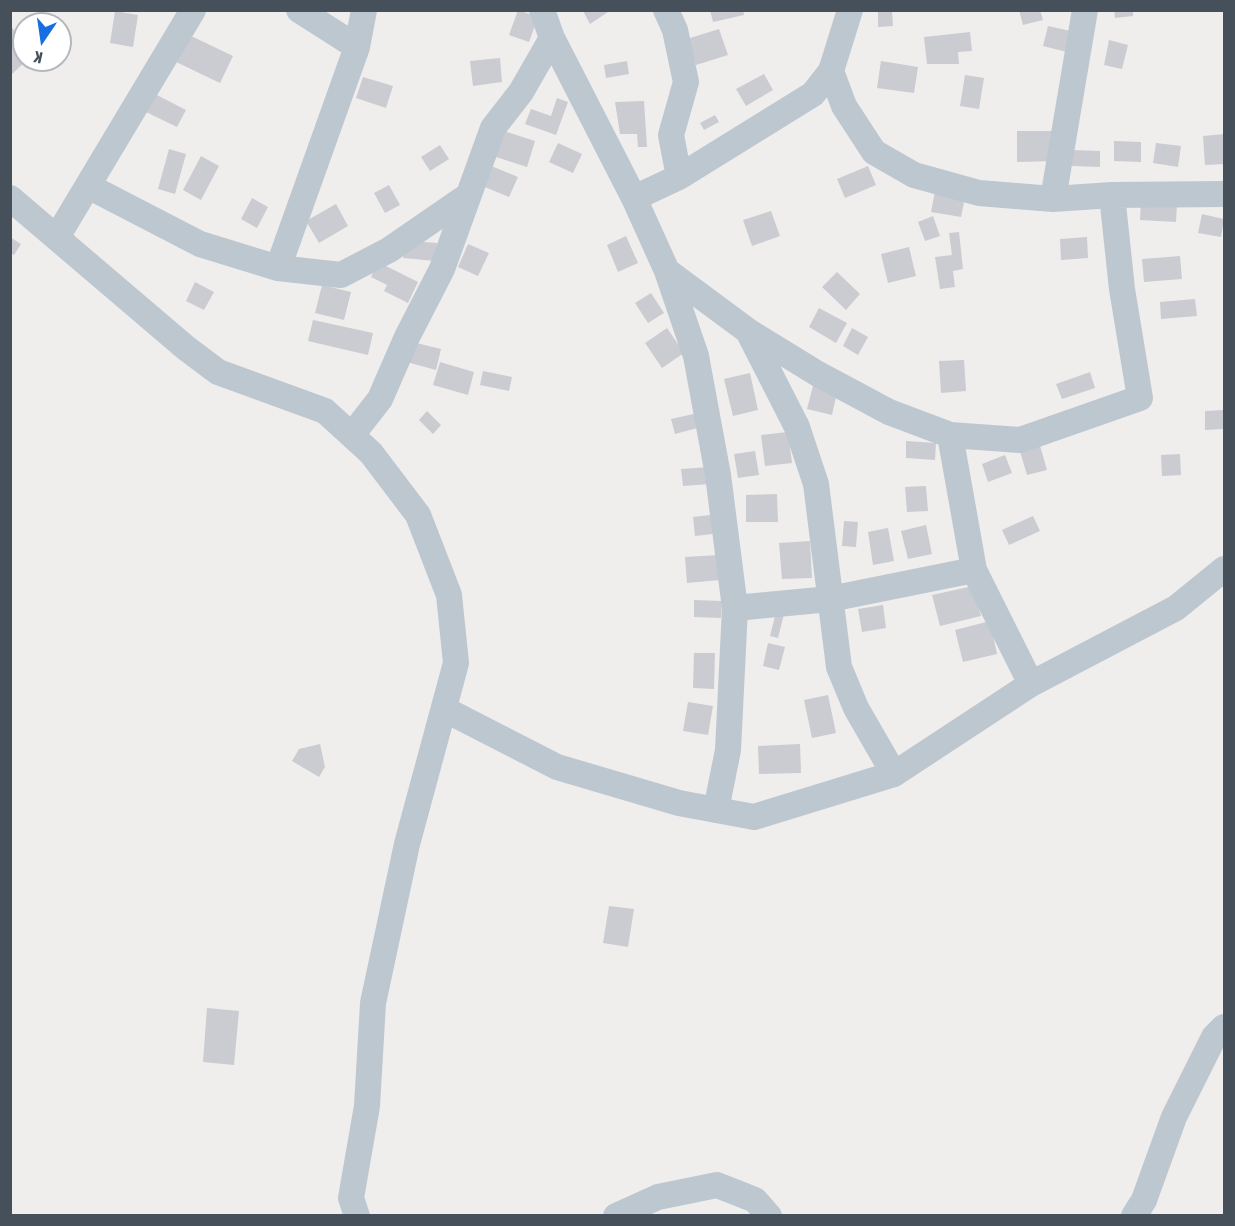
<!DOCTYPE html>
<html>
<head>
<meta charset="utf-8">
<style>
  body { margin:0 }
  #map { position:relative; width:1235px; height:1226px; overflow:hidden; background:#f0eded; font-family:"Asap Condensed",sans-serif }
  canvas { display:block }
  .frame { position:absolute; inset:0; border:12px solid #45505b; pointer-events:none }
  .north { position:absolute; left:12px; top:12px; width:60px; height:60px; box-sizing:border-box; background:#fff; border:2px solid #b5b9bd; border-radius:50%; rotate:193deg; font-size:16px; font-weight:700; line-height:24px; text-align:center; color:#45505b }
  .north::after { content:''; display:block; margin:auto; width:21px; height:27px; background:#176ee0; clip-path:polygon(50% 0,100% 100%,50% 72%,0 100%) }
</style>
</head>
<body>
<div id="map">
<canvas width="1235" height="1226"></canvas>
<div class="frame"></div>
<div class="north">K</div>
</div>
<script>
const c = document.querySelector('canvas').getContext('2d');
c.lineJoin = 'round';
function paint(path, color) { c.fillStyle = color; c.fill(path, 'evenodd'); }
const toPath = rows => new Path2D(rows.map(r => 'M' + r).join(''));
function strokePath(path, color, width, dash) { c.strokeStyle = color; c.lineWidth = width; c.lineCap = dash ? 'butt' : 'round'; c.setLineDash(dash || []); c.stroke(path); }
paint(toPath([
  [518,10,538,17,529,42,509,35],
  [611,10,590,24,583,11,585,10],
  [710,10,743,10,744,15,713,22],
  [878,10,892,10,893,26,878,27],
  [1019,10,1040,10,1043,20,1023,25],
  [1114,10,1133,10,1133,16,1115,18],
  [115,11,138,15,133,47,110,43],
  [10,26,24,40,24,60,27,60,10,76],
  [1048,26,1075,32,1071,53,1043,46],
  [719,29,728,55,696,65,687,39],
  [970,32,972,51,958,52,959,64,927,64,924,37],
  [187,34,233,56,220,83,174,61],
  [1109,40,1128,45,1122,69,1104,65],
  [500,58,502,82,473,86,470,61],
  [627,61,629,74,606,78,604,65],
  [881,61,918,67,914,93,877,88],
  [764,74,773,90,746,106,736,89],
  [965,75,984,78,979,109,960,106],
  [363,77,393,86,386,108,356,98],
  [155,94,186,110,177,127,146,112],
  [557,98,568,102,556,135,525,124,531,109,551,116],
  [644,101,647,147,638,147,637,134,620,134,615,102],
  [715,115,719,122,704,130,700,123],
  [504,131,535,141,527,167,496,157],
  [1017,131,1054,131,1054,161,1017,162],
  [1224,134,1224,164,1205,165,1203,136],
  [1114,141,1141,142,1141,162,1114,161],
  [558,143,582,154,573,173,549,162],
  [1156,143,1181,146,1178,167,1153,163],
  [440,145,449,159,430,171,421,157],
  [169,149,186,154,175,194,158,189],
  [1072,150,1100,151,1100,167,1072,166],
  [201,156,219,166,201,200,183,190],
  [489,165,518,177,509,197,480,185],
  [868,166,876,185,845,198,837,179],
  [389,185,400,205,385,213,374,193],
  [935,191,965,197,961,217,931,212],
  [252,198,268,207,257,228,241,219],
  [1141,201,1177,203,1176,222,1140,220],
  [336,204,348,226,319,243,306,221],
  [771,211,780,236,752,246,743,220],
  [1202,214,1224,219,1221,237,1198,233],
  [933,216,940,236,925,241,918,222],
  [959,232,963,269,953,271,955,287,940,289,935,257,952,255,949,233],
  [626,236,638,263,618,272,607,245],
  [10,237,21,244,14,255,10,253],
  [1087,237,1088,258,1061,260,1060,239],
  [413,241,437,243,435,261,403,258,405,245],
  [468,244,489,253,478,276,458,267],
  [909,247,916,276,888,283,881,254],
  [1180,256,1182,279,1144,282,1142,259],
  [378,262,418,282,408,303,384,291,387,285,371,277],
  [837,272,860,294,846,310,822,287],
  [195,282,214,292,204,310,186,301],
  [322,285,351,292,344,320,315,313],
  [651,293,664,313,648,323,635,303],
  [1195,299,1197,316,1161,319,1160,302],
  [819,308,847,323,836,343,809,327],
  [313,320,373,333,368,355,308,341],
  [667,328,684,353,662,368,645,343],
  [852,328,868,337,858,355,843,346],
  [408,341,441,349,436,370,403,361],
  [964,360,966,391,941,393,939,361],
  [440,362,474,372,468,395,433,385],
  [483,371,512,377,509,391,480,385],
  [1090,372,1095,388,1062,399,1056,384],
  [750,373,758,410,733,416,724,379],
  [814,382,838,388,832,415,807,409],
  [1224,410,1224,429,1205,430,1205,411],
  [427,411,441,425,433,434,419,420],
  [698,413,701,427,675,434,671,419],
  [788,432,792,463,765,466,761,435],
  [906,441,936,443,935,460,906,458],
  [1039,442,1047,470,1027,475,1019,448],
  [755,451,759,475,738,478,734,454],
  [1180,454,1181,475,1162,476,1161,455],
  [1005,455,1012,473,988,482,982,464],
  [709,467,710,484,683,486,681,469],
  [926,486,928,511,907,512,905,487],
  [777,494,778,522,746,522,746,495],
  [719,514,721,533,695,536,693,517],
  [1033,516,1040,531,1009,545,1002,530],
  [844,521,858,522,856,547,842,546],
  [926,525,932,554,908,559,901,531],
  [888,528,894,561,873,565,868,532],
  [810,541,812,578,782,579,779,543],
  [719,555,720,580,687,583,685,557],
  [973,586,981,616,940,626,932,595],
  [694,600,722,601,721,618,694,617],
  [883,605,886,628,862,632,858,609],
  [776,612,784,614,778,638,770,636],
  [990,621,997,654,963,662,955,630],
  [768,643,785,647,779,670,763,666],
  [694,653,715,653,714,689,693,688],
  [828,695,836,733,812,738,804,700],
  [688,702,713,706,708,735,683,731],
  [320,744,325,767,319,777,292,761,299,749],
  [800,744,801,773,759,774,758,746],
  [609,906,634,909,628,947,603,943],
  [207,1008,239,1011,234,1065,203,1062]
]), '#caccd2');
strokePath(toPath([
  [299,10,357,47],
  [542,10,552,38,634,198,667,271,696,356,718,475,735,608,728,750,716,810],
  [666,10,675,30,686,82,671,135,679,177],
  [831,71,844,106,874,152,914,175,979,193,1053,199,1112,195,1224,194],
  [88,186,200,244,278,268,341,275,389,250,466,197],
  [10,198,186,348,218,372,325,411,371,453,418,515,449,595,456,663,407,844,373,1003,367,1106,351,1198,357,1216],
  [634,198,679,177,813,94,831,71,850,10],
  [1053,199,1085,10],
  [57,237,193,10],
  [278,268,357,47,364,10],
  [667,271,748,331,818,374,889,412,950,435,1020,440,1140,398,1122,289,1112,195],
  [748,331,797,427,816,484,839,667,856,708,894,774],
  [352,435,380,399,407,337,442,269,493,128,521,92,552,38],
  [974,570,1031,684],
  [735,608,830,599,974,570,950,435],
  [444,709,557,767,679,803,754,817,894,774,1031,684,1176,608,1224,569],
  [616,1216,658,1197,717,1185,755,1200,769,1216],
  [1134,1216,1144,1200,1174,1117,1214,1037,1224,1027]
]), '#bdc7d0', 26);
</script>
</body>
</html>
